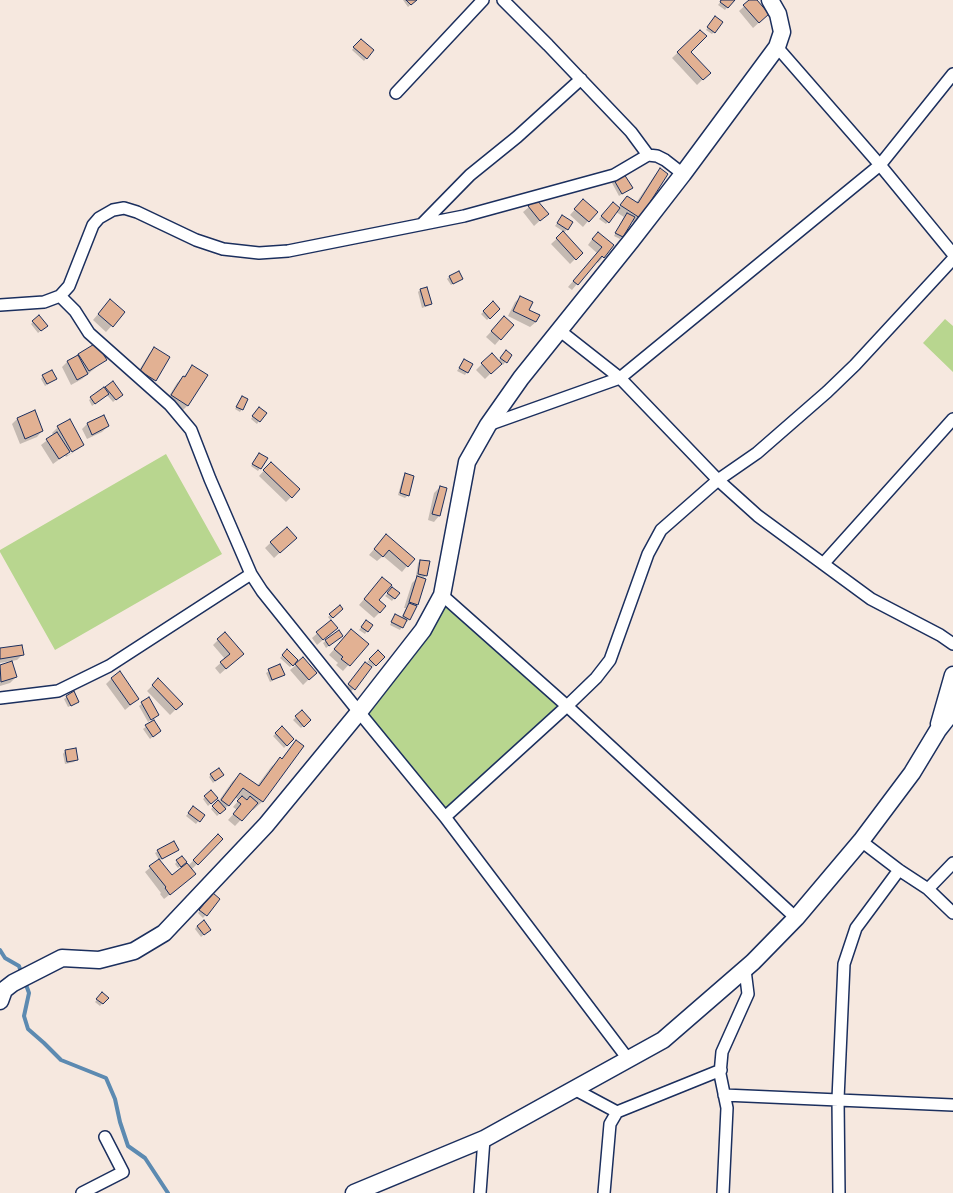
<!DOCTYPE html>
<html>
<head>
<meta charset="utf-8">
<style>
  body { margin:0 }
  canvas { display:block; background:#f6e8df }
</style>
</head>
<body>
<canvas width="953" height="1193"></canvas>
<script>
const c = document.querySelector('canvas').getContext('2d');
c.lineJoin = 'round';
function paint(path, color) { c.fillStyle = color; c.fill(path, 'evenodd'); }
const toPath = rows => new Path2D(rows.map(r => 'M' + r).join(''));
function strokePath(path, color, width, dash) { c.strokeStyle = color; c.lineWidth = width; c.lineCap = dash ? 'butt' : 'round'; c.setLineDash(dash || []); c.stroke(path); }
paint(toPath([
  [945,319,953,326,953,372,923,343],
  [166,454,222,554,55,650,0,552,0,550],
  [442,595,567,706,445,817,359,712]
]), '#b8d68f');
paint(toPath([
  [403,0,416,0,408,7],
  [722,0,733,0,725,10,718,5],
  [751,0,756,0,763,19,753,28,739,11],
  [713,20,714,32,712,34,706,30],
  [700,31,689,52,709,73,697,85,672,58],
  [358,42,373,50,364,61,352,50],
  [660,169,639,217,634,223,631,221,620,239,614,236,624,217,616,212,606,224,599,219,610,206,618,208,627,197,636,203,655,175],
  [624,175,632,188,619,196,612,183],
  [578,206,588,221,583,227,570,215],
  [529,207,547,214,534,226,523,212],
  [560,219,572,223,564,233,581,253,570,264,551,244,564,232,555,226],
  [593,238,613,245,598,263,596,261,572,290,568,287,597,253,588,245],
  [450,276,462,278,451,285,447,279],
  [420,290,431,304,428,306,422,308,418,292],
  [521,297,536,322,530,327,508,316,515,302],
  [493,303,498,309,487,320,481,314],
  [105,306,124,312,106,332,93,320],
  [39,316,44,328,38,333,31,324],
  [499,323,512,325,495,345,486,337],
  [155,349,155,380,150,386,135,377,149,354],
  [79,354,105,360,82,379,71,385,62,367,67,362],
  [492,354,498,361,504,354,511,355,503,365,501,363,485,379,476,370],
  [464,360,472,365,465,375,457,371],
  [193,367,188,405,182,411,166,401,177,383],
  [43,376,56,379,45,386,41,379],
  [112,383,119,397,113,402,107,395,92,406,89,400],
  [242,397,242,409,240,412,235,409],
  [256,411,259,421,257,424,251,419],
  [103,416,108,426,102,432,87,439,82,429,87,424],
  [18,418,42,431,37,437,20,444,12,424],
  [58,427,82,445,77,450,66,457,65,455,53,464,41,445,54,435,52,433],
  [77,447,77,450,68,455,67,454],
  [257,456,260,468,258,471,251,466],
  [271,463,299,489,286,502,259,476],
  [405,474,408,495,405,498,398,495,403,477],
  [440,487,446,489,439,516,434,522,428,520,434,493],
  [286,528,290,543,274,558,265,548],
  [381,541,407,566,402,572,383,556,377,561,369,555],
  [420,561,426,575,423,579,417,605,409,619,407,622,406,621,400,630,390,625,395,615,401,618,406,608,404,608,412,583,418,577,416,576,418,563],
  [377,584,380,612,374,618,359,605],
  [390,591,398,593,392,601,385,596],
  [339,606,342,609,330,620,337,628,317,645,312,638,331,621,328,617],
  [364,624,367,631,365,634,359,630],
  [338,631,339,638,326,648,323,643],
  [346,636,367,644,343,671,336,665,338,663,329,655],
  [218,640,237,659,220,674,215,668,225,659,213,645],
  [0,649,22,655,17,660,0,663],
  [287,650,297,660,290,667,280,658],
  [378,651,383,657,373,667,372,666,349,694,344,690,360,669,371,667,372,666,367,662],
  [303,659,310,678,303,685,290,670],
  [11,663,16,677,10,683,0,686,0,666],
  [279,665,284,675,270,682,266,673],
  [112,678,138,699,125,710,106,684],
  [158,680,181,704,170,715,147,691],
  [73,693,75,704,68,707,64,699],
  [148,699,158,715,148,722,139,706],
  [302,711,310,720,301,728,293,720],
  [153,721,160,731,150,739,143,729],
  [282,728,293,739,284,748,273,736],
  [296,741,302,746,262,802,253,810,251,809,235,826,228,820,237,810,233,807,239,800,235,797,229,805,217,816,211,809,218,802,232,782,240,774,257,786,271,767,280,759,281,759],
  [65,751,77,759,74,762,65,764,63,754],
  [211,775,220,777,213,783,209,777],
  [211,792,217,798,208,806,203,799],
  [191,810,203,815,196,824,186,816],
  [218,835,222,839,191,870,189,879,164,899,160,894,161,893,145,872,159,860,155,853,158,851,178,850,159,861,172,876,188,866],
  [181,857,185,862,178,868,175,864],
  [211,897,219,900,203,918,198,913],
  [197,926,207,932,201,937,195,929],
  [100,996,107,998,100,1006,95,1002]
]), '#0003');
strokePath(toPath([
  [0,950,5,958,19,966,22,975],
  [25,982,29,993,24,1016,28,1029,44,1043,61,1060,106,1078,115,1099,120,1122,128,1146,145,1158,168,1193]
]), '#5c8ab1', 4);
const building = toPath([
  [406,0,417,0,411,5,406,0],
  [721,0,735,0,728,8,720,2,721,0],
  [749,0,757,0,769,14,759,23,743,5,749,0],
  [715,16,723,22,715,33,707,27,715,16],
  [700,30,707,36,691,52,711,73,703,80,677,52,700,30],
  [361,39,374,50,367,59,353,47,361,39],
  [660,168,668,174,640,218,620,205,627,196,638,203,660,168],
  [624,174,633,188,622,194,614,180,624,174],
  [536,199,549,214,540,221,528,206,536,199],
  [583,199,598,212,589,222,574,209,583,199],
  [613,202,620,208,609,223,601,216,613,202],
  [627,213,635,217,623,237,615,233,627,213],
  [562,215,573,222,568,230,557,223,562,215],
  [563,231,583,253,576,260,556,238,563,231],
  [598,232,614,245,604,258,602,256,578,285,573,281,602,247,592,239,598,232],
  [459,271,463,279,453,284,449,276,459,271],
  [427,287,432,304,425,306,420,289,427,287],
  [520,296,533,302,529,310,540,315,536,322,513,311,520,296],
  [110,299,125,312,113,327,98,314,110,299],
  [493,301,500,309,490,319,483,311,493,301],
  [39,315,48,326,41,331,32,321,39,315],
  [504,316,514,325,501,340,491,331,504,316],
  [96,343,107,360,89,371,78,354,96,343],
  [154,347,170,357,156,381,140,371,154,347],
  [506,350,512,355,507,363,500,358,506,350],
  [492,353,502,364,491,374,481,363,492,353],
  [78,355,88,374,77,380,67,361,78,355],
  [464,359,473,364,468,373,459,368,464,359],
  [192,365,208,375,188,406,171,395,183,376,185,377,192,365],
  [52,370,57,379,47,384,42,375,52,370],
  [113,381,123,395,116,400,105,387,113,381],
  [104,387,109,394,95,404,90,397,104,387],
  [242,396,248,399,243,410,236,407,242,396],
  [259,407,267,413,260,422,252,416,259,407],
  [35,410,43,431,25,439,17,418,35,410],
  [104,415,109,426,92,435,87,423,104,415],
  [70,419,84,445,72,452,57,426,70,419],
  [57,432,70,452,59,459,46,439,57,432],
  [259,453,268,458,261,469,252,464,259,453],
  [271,462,300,489,292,498,263,470,271,462],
  [405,473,414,476,409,496,400,493,405,473],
  [440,486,447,488,440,516,432,514,440,486],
  [287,527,297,538,280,553,270,542,287,527],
  [386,534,415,559,408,567,389,550,383,557,374,549,386,534],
  [420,560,430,561,427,576,418,574,420,560],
  [417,576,426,579,418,605,409,602,417,576],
  [382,577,392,585,379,600,386,606,380,613,364,599,382,577],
  [392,587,400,593,395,599,387,593,392,587],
  [409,603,417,606,410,620,403,616,409,603],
  [340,605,343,609,333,618,329,614,340,605],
  [395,614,407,620,403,628,391,622,395,614],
  [331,620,338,628,323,640,316,632,331,620],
  [366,620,373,625,368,632,361,627,366,620],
  [351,629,369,644,350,666,341,659,343,657,334,649,351,629],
  [339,630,343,636,329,646,325,640,339,630],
  [225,632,244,654,226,669,220,662,230,654,217,639,225,632],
  [22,645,24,655,0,659,0,648,22,645],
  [287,649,298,660,293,666,282,655,287,649],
  [378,650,385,657,376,666,369,659,378,650],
  [303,657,317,673,309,680,295,664,303,657],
  [12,661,17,677,1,682,0,665,12,661],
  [365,662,372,667,355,690,348,684,365,662],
  [280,664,285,675,272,680,268,669,280,664],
  [120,671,139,699,130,705,111,678,120,671],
  [158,678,183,704,176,710,152,685,158,678],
  [74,691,79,702,71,706,66,696,74,691],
  [149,697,159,715,151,720,141,702,149,697],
  [302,710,311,720,304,727,295,716,302,710],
  [154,720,161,731,153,737,145,725,154,720],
  [282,726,294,739,287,746,275,733,282,726],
  [296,740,304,746,263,802,243,788,229,806,221,800,240,773,259,786,280,757,282,759,296,740],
  [76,748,78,760,67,762,65,750,76,748],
  [219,768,224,775,215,781,210,774,219,768],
  [211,790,218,798,211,804,204,796,211,790],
  [242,796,247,800,250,796,258,803,242,821,233,814,241,804,237,801,242,796],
  [218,800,226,809,220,814,212,806,218,800],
  [193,806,205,815,200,822,188,813,193,806],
  [218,834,223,839,198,865,193,860,218,834],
  [174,841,179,850,162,859,157,850,174,841],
  [182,856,187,862,181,867,176,860,182,856],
  [159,859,172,875,187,863,196,874,170,895,165,888,166,887,149,866,159,859],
  [213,893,220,899,207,916,199,910,213,893],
  [204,920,211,930,204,935,197,926,204,920],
  [102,992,109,998,103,1004,96,999,102,992]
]);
paint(building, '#e2b193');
strokePath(building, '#1b2f5e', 1);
const street = toPath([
  [503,0,548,45,631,132,648,155],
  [777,47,880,165,953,254],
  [396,93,483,0],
  [422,224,470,175,517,137,581,79],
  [60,296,75,311,89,333,170,405,191,430,210,479,251,574,262,591,359,712,445,817,628,1059],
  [0,305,44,302,60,296,69,286,93,225,99,218,113,210,124,208,137,212,196,240,223,249,259,253,288,251,464,216,614,175,648,155,657,156,665,160,683,174],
  [559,330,620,378,718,480,758,516,871,599,940,635,953,644],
  [488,425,620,378,880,165,953,74],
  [823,564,953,419],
  [442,595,567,706,796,918],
  [0,698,58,691,109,666,251,574],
  [445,817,567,706,596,678,610,660,648,554,661,530,718,480,757,453,827,392,855,365,953,259],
  [861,841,899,870,928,889,953,913],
  [928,889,953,863],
  [574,1089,617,1112],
  [724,1095,953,1105],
  [82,1193,123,1172,105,1137],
  [480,1193,484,1139],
  [604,1193,610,1124,617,1112,721,1070],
  [723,1193,727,1108,720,1074,722,1052,748,994,745,970],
  [839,1193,838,1099,844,964,856,928,899,870]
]);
const secondary = toPath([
  [939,724,953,675],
  [0,1001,4,990,13,983,62,958,99,960,134,951,164,933,266,825,359,712,423,630,442,595,467,462,488,425,521,378,631,241,683,174,777,47,782,32,778,14,770,0],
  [354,1193,484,1139,663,1040,753,962,796,918,861,841,912,773,938,730,953,711]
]);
strokePath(street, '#1b2f5e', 14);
strokePath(secondary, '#1b2f5e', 19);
strokePath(street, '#fff', 11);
strokePath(secondary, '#fff', 16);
</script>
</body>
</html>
